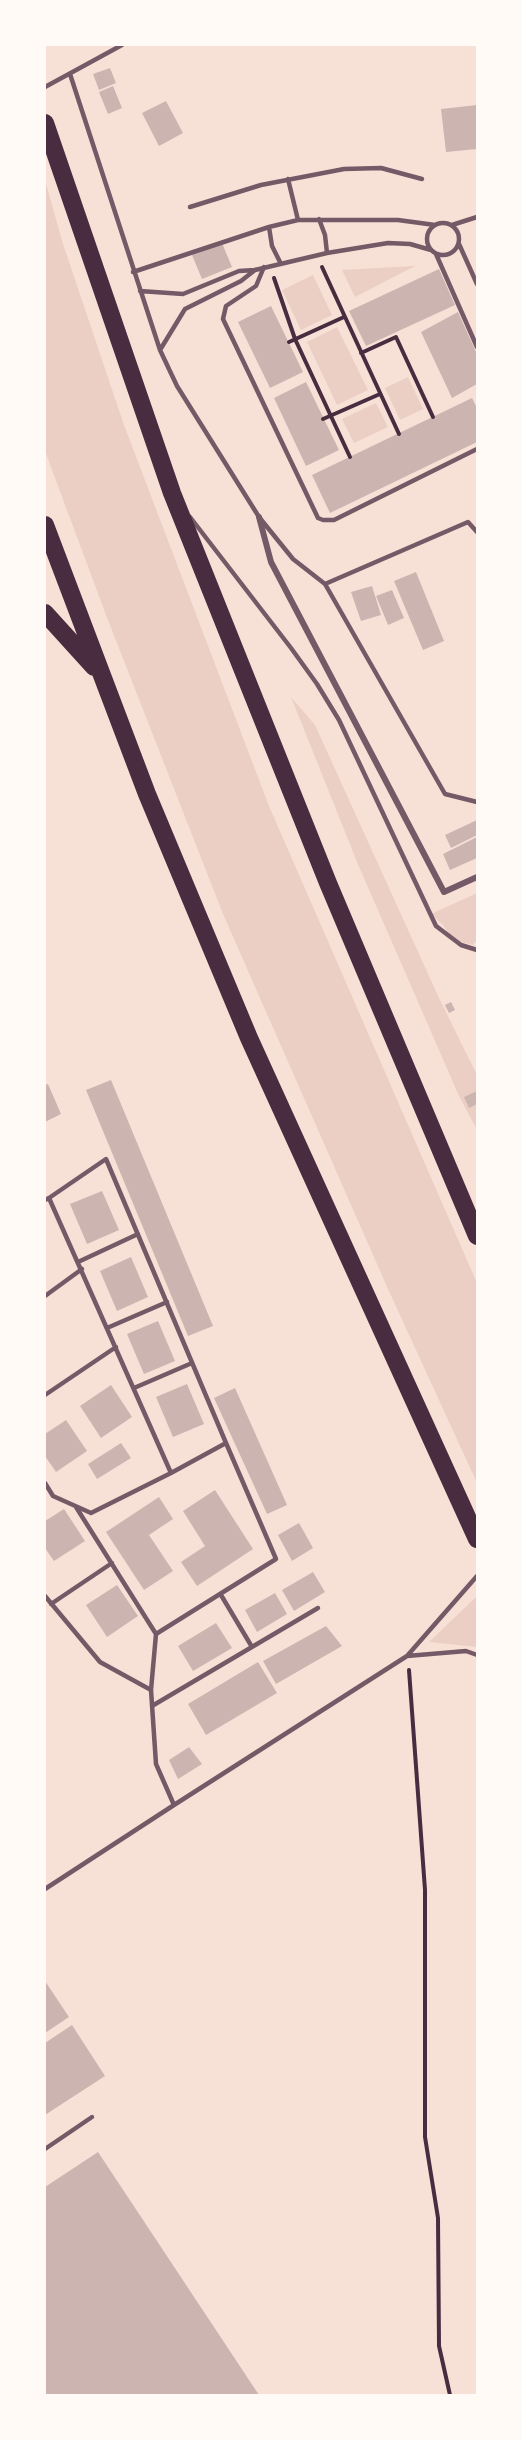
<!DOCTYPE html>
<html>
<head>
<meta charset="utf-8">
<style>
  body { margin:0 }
  #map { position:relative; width:522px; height:2440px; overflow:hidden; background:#f7e1d7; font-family:"Crimson Pro",serif }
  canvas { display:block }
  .frame { position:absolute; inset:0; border:46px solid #fffaf5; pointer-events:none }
</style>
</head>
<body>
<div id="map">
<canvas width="522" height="2440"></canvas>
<div class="frame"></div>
</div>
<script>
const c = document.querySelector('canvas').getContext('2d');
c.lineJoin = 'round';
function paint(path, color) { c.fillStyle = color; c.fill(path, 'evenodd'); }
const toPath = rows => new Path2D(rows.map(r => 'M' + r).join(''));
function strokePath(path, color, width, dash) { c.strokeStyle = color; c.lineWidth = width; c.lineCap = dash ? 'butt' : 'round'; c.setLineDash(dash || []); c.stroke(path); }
paint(toPath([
  [45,180,63,244,124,425,269,806,477,1283,477,1483,388,1289,223,914,106,615,45,451],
  [415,266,355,297,342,270],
  [313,275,332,315,301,330,282,290],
  [337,327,368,390,337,405,307,342],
  [408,377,423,409,400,420,385,388],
  [376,403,388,427,354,443,342,419],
  [291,697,315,725,439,998,477,1075,477,1130,459,1096,357,862],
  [477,893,477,940,473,945,452,940,443,925,431,914],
  [477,1596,477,1647,429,1642]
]), '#ebcfc5');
paint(toPath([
  [110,68,116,83,99,90,93,74],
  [113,86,122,108,108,114,99,92],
  [166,101,183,133,159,146,142,113],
  [477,105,477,149,446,152,441,109],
  [222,243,232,267,202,279,192,255],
  [439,269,455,305,366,346,349,311],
  [271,306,303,372,270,388,238,322],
  [458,312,477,354,477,384,452,398,421,332],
  [306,382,339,450,306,466,274,398],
  [472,398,477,408,477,442,330,513,312,475],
  [416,572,444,641,423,650,394,581],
  [372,586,381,615,361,621,351,592],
  [392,590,404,618,388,625,376,596],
  [477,820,477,835,451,848,445,835],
  [477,837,477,858,450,870,443,854],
  [451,1002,455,1010,449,1013,445,1005],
  [111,1080,213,1326,188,1336,86,1090],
  [48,1084,61,1114,45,1122,45,1085],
  [477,1091,477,1104,469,1108,464,1097],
  [102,1191,119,1230,87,1244,70,1204],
  [131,1257,148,1297,117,1311,100,1271],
  [158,1321,175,1361,144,1374,127,1334],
  [187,1384,204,1424,173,1437,156,1397],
  [111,1385,132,1417,101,1438,80,1406],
  [235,1388,287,1505,267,1514,214,1398],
  [66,1420,87,1451,56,1472,45,1456,45,1434],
  [121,1443,131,1458,97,1479,88,1464],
  [215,1490,253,1549,197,1586,181,1562,205,1546,183,1511],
  [159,1497,173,1519,149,1535,173,1571,144,1590,106,1532],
  [64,1509,85,1541,54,1561,45,1548,45,1521],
  [299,1523,313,1548,292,1561,278,1535],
  [313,1572,325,1592,294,1611,282,1590],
  [117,1585,138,1616,107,1637,86,1605],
  [275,1593,287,1614,257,1632,245,1610],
  [216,1623,232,1648,193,1671,178,1646],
  [326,1626,342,1646,276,1684,263,1661],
  [258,1662,277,1693,206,1735,188,1704],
  [189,1747,202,1764,178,1779,169,1760],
  [45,1981,69,2017,45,2033],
  [72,2025,105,2076,45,2115,45,2043],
  [98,2152,259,2395,45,2395,45,2187]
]), '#ccb4b1');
strokePath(toPath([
  [322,267,399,434],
  [274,278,295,339,350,457],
  [289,342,344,317],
  [361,353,396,337,433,417],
  [323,419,380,394],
  [409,1670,425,1890,425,2137,438,2218,439,2346,450,2395]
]), '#4a2c40', 4);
strokePath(toPath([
  [70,74,160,350,177,386,259,517,293,559,325,584,445,794,477,802],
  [45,87,122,45],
  [288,179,298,220],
  [190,207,261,185,344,169,381,168,422,179],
  [319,219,325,235,327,253],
  '427 239a16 16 0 1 1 32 0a16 16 0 1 1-32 0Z',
  [452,225,477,217],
  [269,227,272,246,281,264],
  [459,244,477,284],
  [436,254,477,347],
  [264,267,256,286,226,306,223,319,318,518,323,520,334,520,477,449],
  [133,272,269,227,298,220,398,220,435,225],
  [140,291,183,294,239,271,255,270,327,253,388,243,410,244,431,250],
  [160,350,185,309,241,281,255,270],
  [190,517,291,648,317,684,339,720,436,926,461,945,477,950],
  [325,584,468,522,477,532],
  [49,1198,106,1159,226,1443],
  [45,1200,49,1198,171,1473],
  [78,1262,138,1234],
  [45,1296,82,1269],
  [107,1328,167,1302],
  [134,1388,192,1363],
  [45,1395,116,1347],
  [45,1483,53,1496,91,1513,171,1473,226,1443,276,1559,156,1634,151,1690,156,1764,174,1805,45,1889],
  [76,1507,156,1634],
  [221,1595,252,1647],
  [45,1596,100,1662,151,1690],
  [51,1604,112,1563],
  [407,1656,466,1651,477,1655],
  [152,1706,318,1608],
  [174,1805,407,1656,477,1576],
  [45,2149,92,2117]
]), '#755966', 4.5);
strokePath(toPath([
  [259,517,271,562,444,892,477,877]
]), '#755966', 6);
strokePath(toPath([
  [45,123,172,493,328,883,477,1236],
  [45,525,147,794,249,1038,477,1539],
  [45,613,94,667]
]), '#4a2c40', 18);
</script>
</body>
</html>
